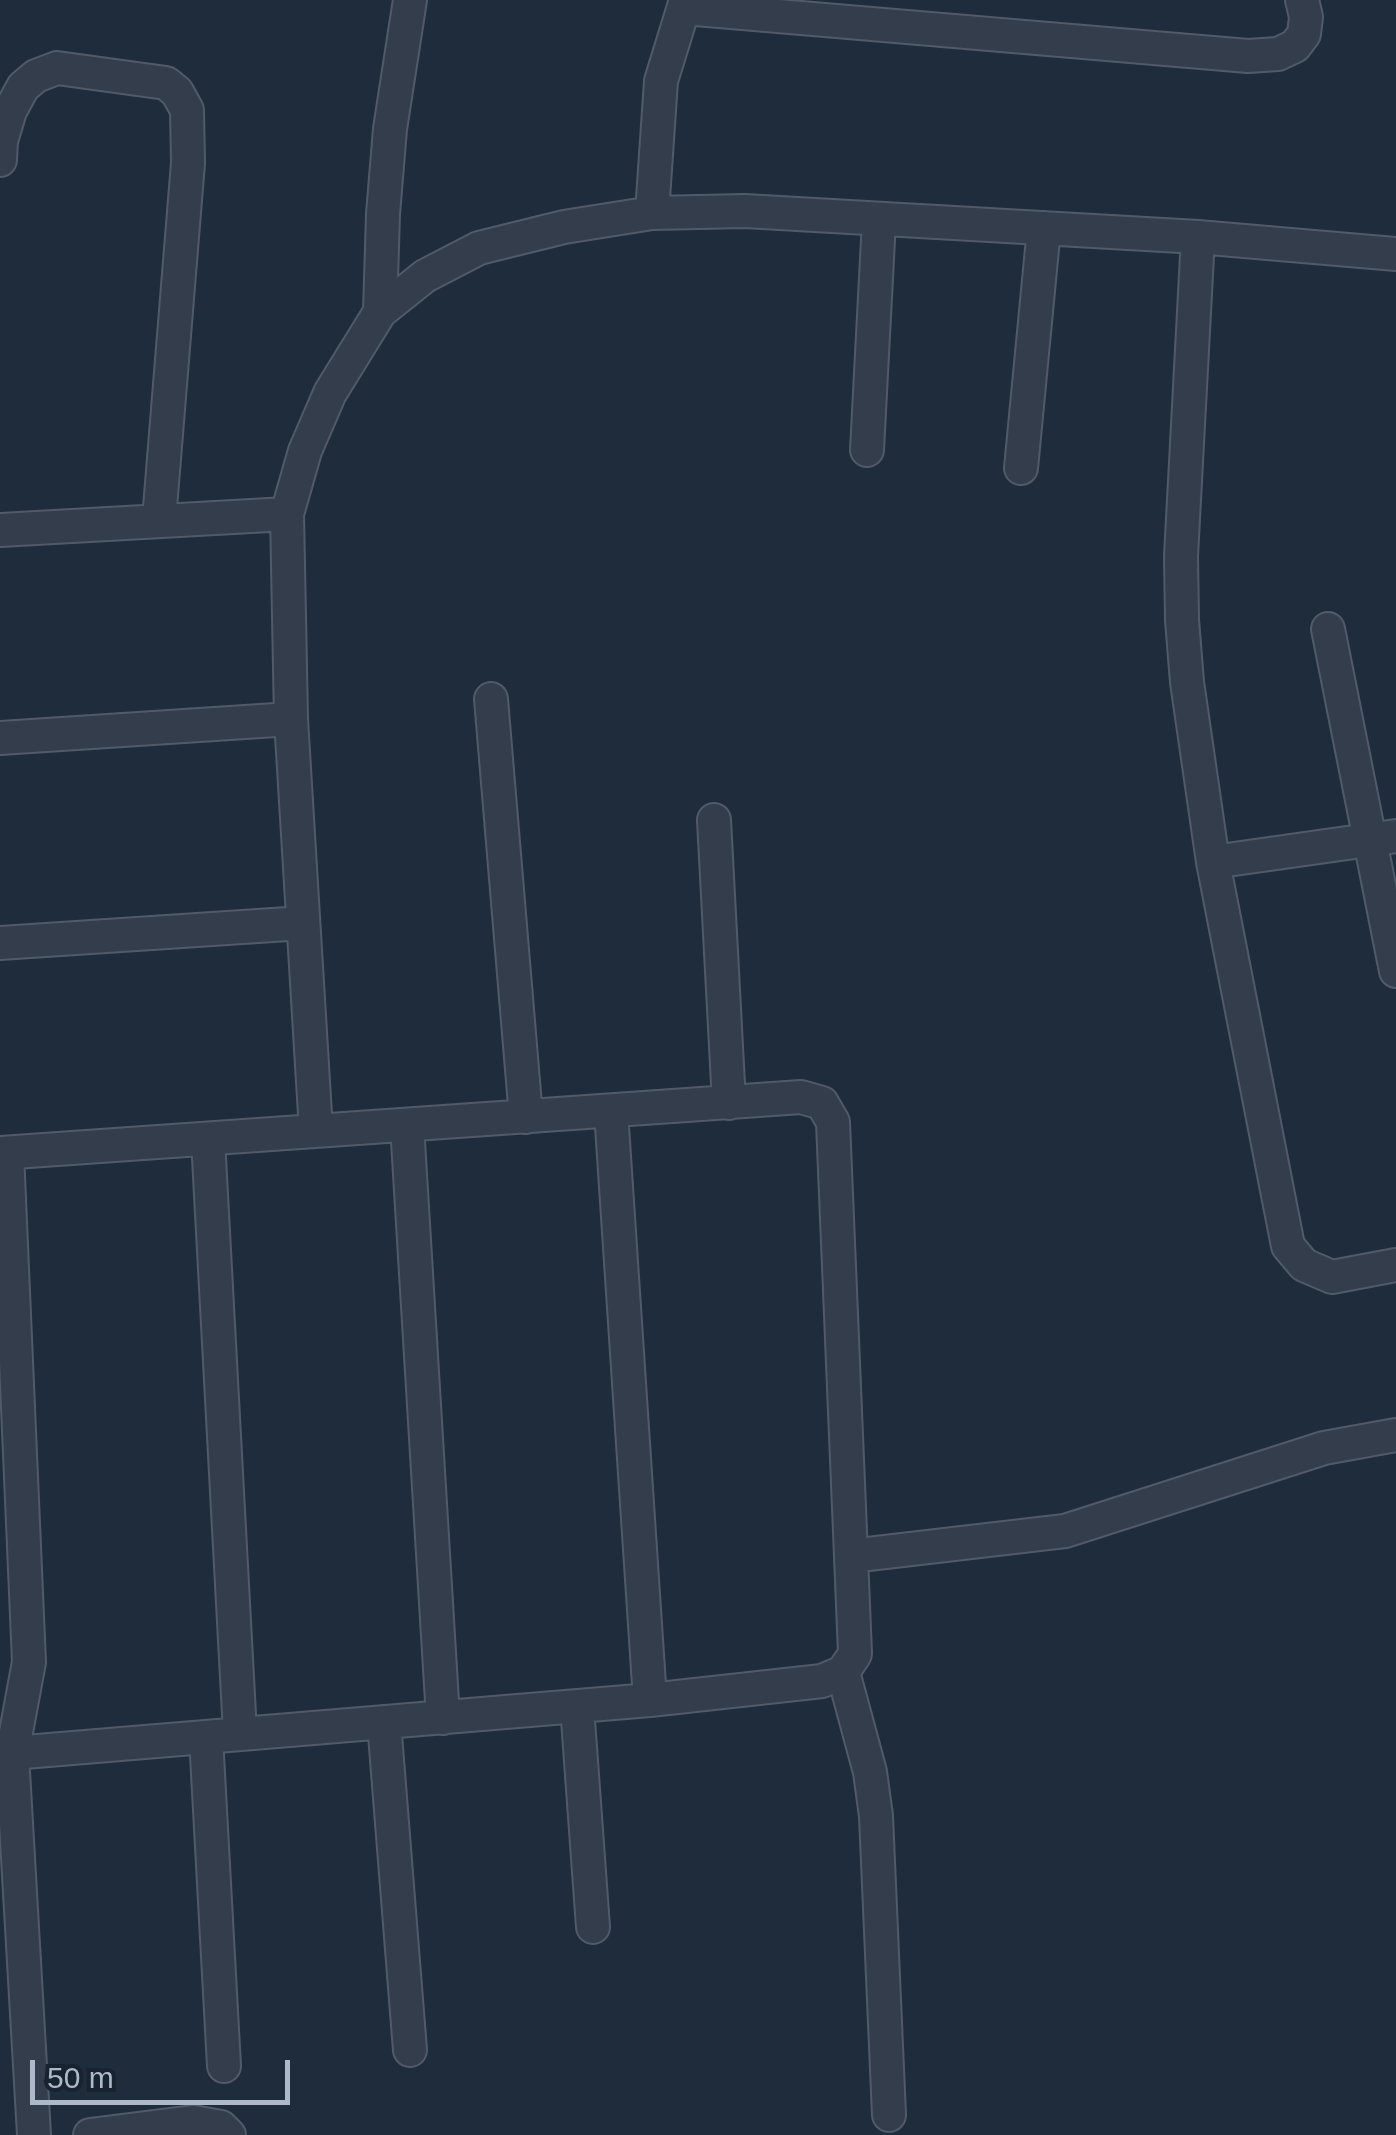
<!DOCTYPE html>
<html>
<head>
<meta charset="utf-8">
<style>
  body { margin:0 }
  #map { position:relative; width:1396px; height:2135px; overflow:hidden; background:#1f2c3b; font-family:Helvetica,sans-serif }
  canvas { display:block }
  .scale { position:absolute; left:30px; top:2060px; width:260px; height:45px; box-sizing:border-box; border:5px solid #adb8c8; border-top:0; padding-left:12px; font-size:30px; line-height:35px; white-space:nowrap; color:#adb8c8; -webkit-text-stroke:8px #182330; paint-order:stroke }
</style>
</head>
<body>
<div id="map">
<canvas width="1396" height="2135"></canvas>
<div class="scale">50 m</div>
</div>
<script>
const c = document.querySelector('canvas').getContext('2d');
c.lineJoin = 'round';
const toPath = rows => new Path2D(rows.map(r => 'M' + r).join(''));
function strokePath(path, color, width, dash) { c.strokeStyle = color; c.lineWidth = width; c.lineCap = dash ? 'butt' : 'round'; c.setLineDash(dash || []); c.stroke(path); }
const minor = toPath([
  [684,8,1248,56,1278,54,1295,46,1304,34,1306,17,1302,0],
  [0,160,1,141,10,111,23,87,36,76,57,68,166,83,177,92,187,110,188,163,159,520],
  [652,213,661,81,686,0],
  [1198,237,1181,556,1182,620,1187,682,1213,862,1288,1246,1304,1265,1332,1277,1396,1265],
  [380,312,383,214,390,129,410,0],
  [867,450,879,220],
  [1021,468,1044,228],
  [287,514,305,451,330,393,380,312,425,276,479,248,564,227,652,213,745,211,1198,237,1396,254],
  [0,530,287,514,291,719,316,1131],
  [1328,629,1396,971],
  [491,699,526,1117],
  [0,738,291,719],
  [714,820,729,1103],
  [1213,862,1396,836],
  [0,943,303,923],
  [611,1111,650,1700],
  [407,1125,443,1718],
  [208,1139,240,1733],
  [0,1153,801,1097,822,1103,833,1122,851,1556],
  [7,1153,29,1662,12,1754,34,2135],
  [843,1672,870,1772,876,1816,889,2115],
  [577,1706,593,1927],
  [384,1722,410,2050],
  [206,1737,224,2066],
  [0,1754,650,1700,822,1681,843,1672,855,1654,851,1556,1065,1531,1324,1448,1396,1435],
  [90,2135,193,2122,221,2127,229,2135]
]);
strokePath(minor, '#505b69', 36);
strokePath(minor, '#333d4b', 32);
</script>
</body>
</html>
